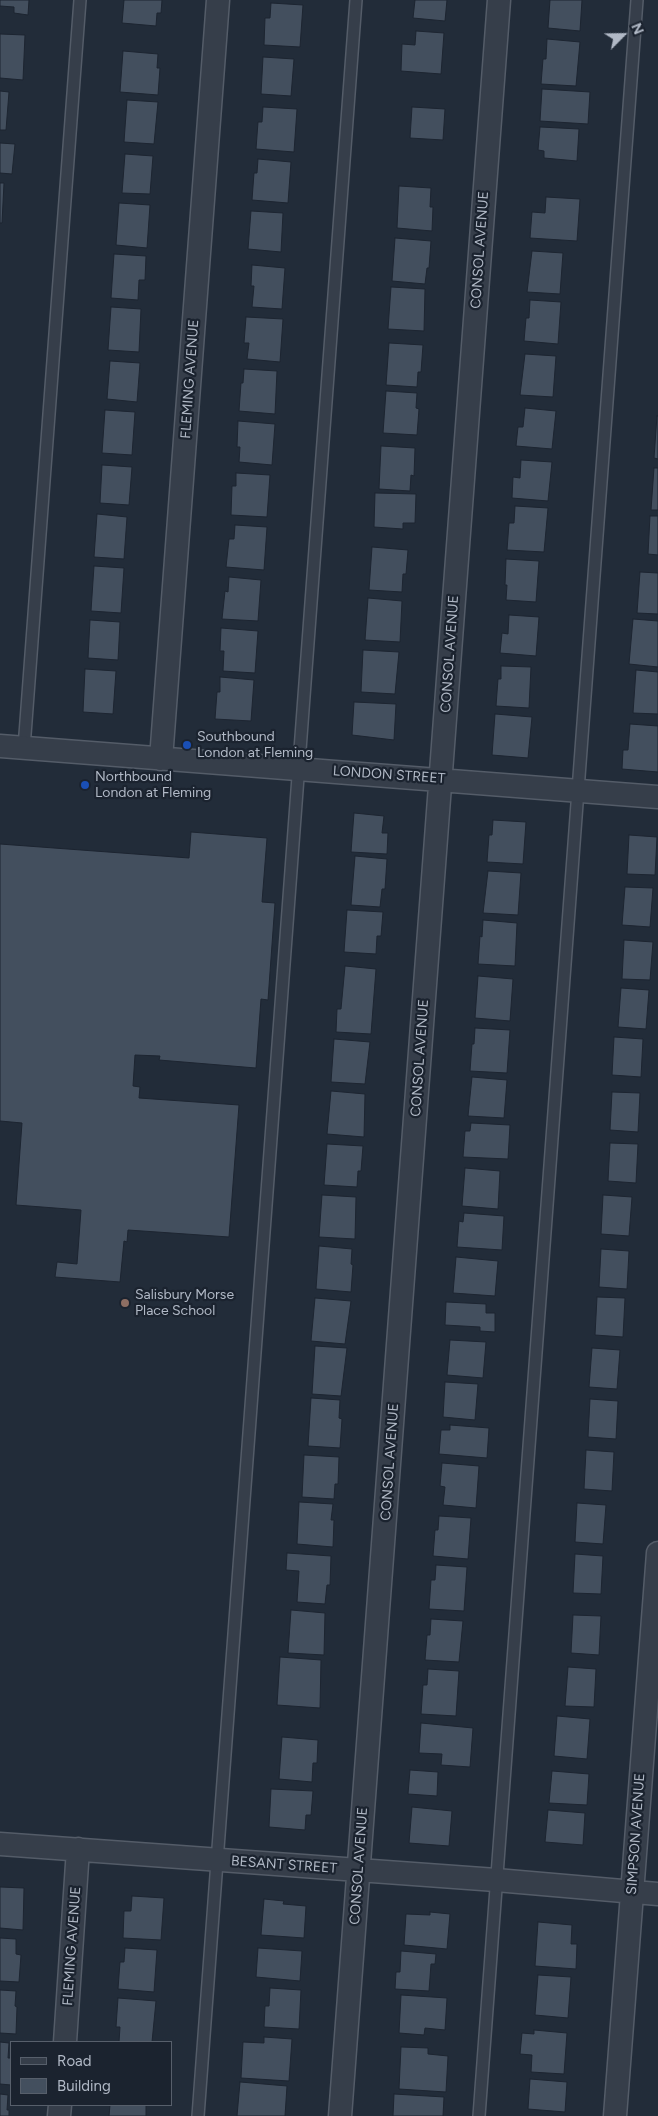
<!DOCTYPE html>
<html>
<head>
<meta charset="utf-8">
<style>
  body { margin:0 }
  #map { position:relative; width:658px; height:2116px; overflow:hidden; background:#222c39; font-family:Figtree,sans-serif }
  canvas { display:block }
  .legend { position:absolute; left:10px; top:2041px; width:162px; height:65px; box-sizing:border-box; background:#1b232f; border:1px solid #575f6b; margin:0; padding:6px 9px; list-style:none; font-size:15px; color:#b1b9c6 }
  .legend li { display:flex; align-items:center; gap:10px; height:25px }
  .legend b { width:25px; border:1px solid #575f6b }
  .north { position:absolute; left:598px; top:10px; width:50px; height:50px; -webkit-text-stroke:4px #1b232f; paint-order:stroke; rotate:67deg; font-size:14px; font-weight:700; line-height:20px; text-align:center; color:#b1b9c6 }
  .north::after { content:''; display:block; margin:auto; width:18px; height:22px; background:#b1b9c6; clip-path:polygon(50% 0,100% 100%,50% 72%,0 100%) }
</style>
</head>
<body>
<div id="map">
<canvas width="658" height="2116"></canvas>
<ul class="legend">
<li><b style="height:6px;background:#363e4a"></b>Road</li>
<li><b style="height:14px;background:#434f5e"></b>Building</li>
</ul>
<div class="north">N</div>
</div>
<script>
const c = document.querySelector('canvas').getContext('2d');
c.lineJoin = 'round';
function paint(path, color) { c.fillStyle = color; c.fill(path, 'evenodd'); }
const toPath = rows => new Path2D(rows.map(r => 'M' + r).join(''));
function strokePath(path, color, width, dash) { c.strokeStyle = color; c.lineWidth = width; c.lineCap = dash ? 'butt' : 'round'; c.setLineDash(dash || []); c.stroke(path); }
function drawText(font, color, halo, rows, align = 'center') {
  c.font = font + ' Figtree,sans-serif'; c.lineWidth = 4.5; c.setLineDash([]); c.textBaseline = 'middle'; c.strokeStyle = halo; c.fillStyle = color; for (const [text, x, y, turn = 0] of rows) {
    c.save(); c.translate(x, y); c.rotate((+turn || 0) * Math.PI / 180); c.textAlign = isNaN(turn) ? turn : align; if (halo) c.strokeText(text, 0, 0); c.fillText(text, 0, 0); c.restore();
  }
}
const building = toPath([
  [0,0,29,0,28,15,14,13,14,7,0,6,0,0],
  [124,0,162,0,161,13,157,13,156,26,122,23,124,0],
  [415,0,447,0,445,21,413,18,415,0],
  [550,0,582,0,580,31,548,28,550,0],
  [271,3,303,5,300,47,264,45,265,18,270,18,271,3],
  [416,31,444,33,441,74,401,71,402,44,415,45,416,31],
  [0,34,25,35,23,80,0,78,0,34],
  [547,39,580,42,576,86,541,84,543,59,546,59,547,39],
  [123,51,158,54,157,68,160,68,158,95,120,92,123,51],
  [263,57,294,59,291,96,261,94,263,57],
  [542,89,590,92,588,124,540,121,542,89],
  [0,91,9,92,6,130,0,130,0,91],
  [127,100,158,102,154,144,124,142,127,100],
  [263,107,297,109,294,152,256,149,258,122,262,122,263,107],
  [412,107,445,109,443,140,410,138,412,107],
  [540,127,579,129,577,161,544,158,544,151,538,150,540,127],
  [0,143,15,144,12,174,0,173,0,143],
  [125,154,153,156,150,194,122,193,125,154],
  [258,159,291,162,288,203,252,200,254,173,257,173,258,159],
  [0,183,4,183,2,223,0,223,0,183],
  [399,186,431,188,430,207,433,207,432,231,397,228,399,186],
  [546,197,580,199,577,241,530,238,532,212,545,213,546,197],
  [119,203,150,205,147,248,116,245,119,203],
  [251,211,283,213,281,252,248,249,251,211],
  [395,238,431,241,429,268,427,268,425,284,392,281,395,238],
  [532,251,563,253,560,294,527,292,532,251],
  [114,254,146,256,145,280,139,280,138,300,111,298,114,254],
  [252,265,285,268,282,309,252,307,254,286,251,286,252,265],
  [391,287,425,289,424,331,388,329,391,287],
  [530,300,561,302,558,344,524,341,526,318,529,318,530,300],
  [111,307,141,309,139,352,108,350,111,307],
  [246,317,283,319,280,362,247,359,249,343,244,343,246,317],
  [389,343,423,345,421,372,418,372,417,387,386,385,389,343],
  [525,354,556,356,553,397,520,395,525,354],
  [110,361,140,363,137,402,107,399,110,361],
  [244,369,277,371,275,414,239,411,241,383,243,383,244,369],
  [386,391,417,393,416,408,419,409,417,435,383,433,386,391],
  [525,408,556,411,552,449,516,446,518,427,523,427,525,408],
  [105,410,135,412,132,455,102,453,105,410],
  [657,416,658,416,658,459,654,458,657,416],
  [238,421,275,424,272,465,239,462,240,447,237,447,238,421],
  [381,446,415,448,414,476,411,475,410,491,379,489,381,446],
  [521,460,552,462,548,501,512,498,513,477,520,478,521,460],
  [102,465,132,467,129,505,100,503,102,465],
  [654,468,658,468,658,510,651,510,654,468],
  [236,473,270,475,267,517,231,515,232,486,236,486,236,473],
  [375,493,416,494,415,523,403,523,403,529,374,527,375,493],
  [515,506,548,508,544,552,507,550,509,523,514,523,515,506],
  [97,514,127,517,124,559,94,557,97,514],
  [650,516,658,516,658,555,648,554,650,516],
  [235,525,267,527,264,570,226,567,229,539,234,539,235,525],
  [372,547,408,550,406,574,403,574,402,592,369,590,372,547],
  [506,559,539,561,536,602,506,600,507,585,505,585,506,559],
  [94,566,124,568,121,613,91,611,94,566],
  [640,572,658,573,658,614,637,613,640,572],
  [229,577,261,580,258,621,222,619,225,591,228,592,229,577],
  [368,598,402,601,400,642,365,640,368,598],
  [509,615,539,617,536,656,500,653,502,633,508,634,509,615],
  [633,619,658,621,658,667,629,664,633,619],
  [90,620,120,622,118,660,88,658,90,620],
  [221,628,258,631,255,673,223,671,224,651,220,651,221,628],
  [363,650,399,652,395,694,361,692,363,650],
  [501,666,531,667,529,708,496,706,498,679,501,679,501,666],
  [85,669,116,671,113,714,83,712,85,669],
  [636,670,658,672,658,714,633,713,636,670],
  [220,677,254,680,251,721,215,719,217,692,220,692,220,677],
  [354,702,396,704,394,740,352,735,354,702],
  [495,714,532,717,528,758,492,755,495,714],
  [630,724,658,726,658,772,622,769,623,750,628,750,630,724],
  [354,813,384,816,382,833,388,833,387,854,351,852,354,813],
  [493,820,526,822,523,864,487,862,489,835,492,835,493,820],
  [191,832,267,838,262,902,275,903,268,1000,261,999,256,1068,159,1060,160,1056,135,1055,133,1086,140,1087,139,1098,239,1105,229,1237,128,1230,127,1242,124,1241,120,1282,55,1277,57,1262,77,1264,81,1210,16,1205,22,1123,0,1121,0,844,189,858,191,832],
  [629,835,657,837,655,875,627,874,629,835],
  [355,856,387,859,385,889,382,889,380,907,351,905,355,856],
  [488,871,521,873,518,915,483,913,488,871],
  [625,887,653,888,650,927,622,925,625,887],
  [347,910,383,912,381,936,377,936,376,954,344,952,347,910],
  [483,920,517,923,515,966,478,964,480,936,482,937,483,920],
  [624,940,653,942,650,980,622,979,624,940],
  [345,966,376,969,371,1034,336,1032,337,1009,341,1009,345,966],
  [478,976,513,979,510,1021,475,1018,478,976],
  [621,988,649,990,646,1029,618,1027,621,988],
  [475,1028,510,1030,507,1073,470,1071,472,1044,474,1044,475,1028],
  [614,1037,643,1039,641,1077,612,1075,614,1037],
  [334,1039,370,1042,365,1084,331,1082,334,1039],
  [472,1077,507,1080,504,1118,468,1116,472,1077],
  [331,1091,365,1094,364,1137,327,1134,331,1091],
  [612,1092,640,1093,638,1132,610,1130,612,1092],
  [471,1123,510,1125,508,1159,463,1157,465,1131,470,1131,471,1123],
  [610,1143,638,1144,636,1183,608,1181,610,1143],
  [327,1144,363,1146,361,1171,358,1171,357,1187,324,1185,327,1144],
  [465,1168,500,1171,498,1209,462,1206,465,1168],
  [322,1195,356,1197,355,1239,319,1237,322,1195],
  [603,1195,632,1197,629,1236,601,1234,603,1195],
  [464,1213,504,1216,502,1250,457,1247,459,1221,463,1222,464,1213],
  [319,1246,352,1249,351,1264,353,1265,351,1292,316,1289,319,1246],
  [601,1249,629,1251,627,1289,599,1287,601,1249],
  [456,1257,498,1261,495,1296,453,1293,456,1257],
  [597,1297,625,1298,623,1337,595,1335,597,1297],
  [315,1298,351,1301,345,1344,311,1341,315,1298],
  [446,1302,486,1304,486,1313,495,1313,495,1332,480,1331,480,1327,445,1325,446,1302],
  [450,1340,486,1342,483,1378,447,1375,450,1340],
  [315,1346,347,1348,341,1396,312,1394,315,1346],
  [592,1348,620,1350,617,1389,589,1387,592,1348],
  [445,1382,478,1384,475,1420,443,1417,445,1382],
  [311,1398,340,1400,339,1418,342,1419,340,1448,308,1446,311,1398],
  [590,1399,618,1401,616,1439,588,1437,590,1399],
  [450,1425,489,1428,487,1458,439,1454,441,1430,450,1430,450,1425],
  [586,1450,614,1452,612,1491,584,1489,586,1450],
  [304,1455,339,1457,338,1484,335,1484,334,1499,302,1497,304,1455],
  [442,1463,479,1466,476,1508,443,1505,445,1487,440,1486,442,1463],
  [299,1502,333,1504,331,1520,334,1520,333,1547,297,1544,299,1502],
  [577,1503,606,1505,603,1544,575,1542,577,1503],
  [439,1516,471,1518,468,1559,433,1556,435,1530,438,1530,439,1516],
  [287,1553,331,1556,330,1585,327,1585,325,1604,297,1602,299,1571,286,1570,287,1553],
  [575,1554,603,1556,601,1594,573,1593,575,1554],
  [436,1565,467,1567,464,1611,429,1609,431,1580,435,1580,436,1565],
  [291,1610,325,1613,324,1655,288,1653,291,1610],
  [573,1615,601,1616,599,1655,571,1653,573,1615],
  [431,1619,463,1621,459,1662,425,1660,427,1635,430,1635,431,1619],
  [280,1657,321,1660,320,1708,277,1705,280,1657],
  [568,1667,596,1669,594,1707,565,1706,568,1667],
  [428,1669,459,1671,456,1716,421,1714,423,1685,427,1685,428,1669],
  [557,1716,590,1719,587,1759,554,1756,557,1716],
  [421,1723,473,1728,470,1767,441,1765,442,1754,419,1753,421,1723],
  [282,1737,318,1740,317,1763,313,1763,312,1782,279,1779,282,1737],
  [410,1770,438,1772,437,1796,408,1794,410,1770],
  [552,1771,589,1774,587,1805,549,1803,552,1771],
  [271,1789,313,1791,311,1815,306,1815,305,1830,269,1827,271,1789],
  [412,1807,452,1811,449,1846,409,1843,412,1807],
  [548,1810,585,1813,583,1845,545,1842,548,1810],
  [0,1887,24,1888,23,1930,0,1928,0,1887],
  [132,1896,164,1898,161,1940,123,1938,124,1911,131,1911,132,1896],
  [264,1899,284,1901,283,1904,306,1906,304,1938,261,1935,264,1899],
  [430,1912,450,1914,447,1949,404,1945,406,1914,430,1915,430,1912],
  [538,1922,572,1925,571,1944,577,1944,576,1969,535,1966,538,1922],
  [0,1938,16,1939,16,1954,21,1955,19,1982,0,1981,0,1938],
  [125,1948,157,1950,154,1992,118,1989,120,1962,124,1962,125,1948],
  [258,1948,302,1951,300,1981,256,1977,258,1948],
  [401,1951,436,1954,435,1964,431,1964,429,1991,395,1989,396,1972,400,1972,401,1951],
  [538,1975,571,1977,568,2018,535,2015,538,1975],
  [270,1988,301,1990,299,2029,264,2027,265,2006,269,2006,270,1988],
  [0,1990,16,1991,15,2006,17,2007,16,2034,0,2033,0,1990],
  [401,1995,447,1998,445,2030,425,2028,424,2035,399,2033,401,1995],
  [118,1998,156,2001,152,2042,119,2042,120,2027,116,2027,118,1998],
  [534,2030,567,2033,564,2074,531,2072,532,2055,520,2054,522,2033,534,2034,534,2030],
  [264,2037,292,2039,289,2081,241,2078,243,2042,264,2043,264,2037],
  [0,2042,9,2043,8,2058,11,2058,11,2085,0,2084,0,2042],
  [401,2047,428,2048,428,2054,448,2056,446,2092,399,2089,401,2047],
  [530,2079,567,2082,565,2112,528,2109,530,2079],
  [240,2082,287,2086,285,2116,237,2116,240,2082],
  [0,2094,8,2095,7,2110,9,2110,9,2116,0,2116,0,2094],
  [394,2094,444,2097,443,2116,393,2116,394,2094],
  [110,2105,146,2105,146,2116,109,2116,110,2105]
]);
paint(building, '#434f5e');
strokePath(building, '#1d2531', 1);
const lane = toPath([
  [24,748,80,0],
  [198,2116,356,0],
  [479,2116,637,0]
]);
const street = toPath([
  [0,746,658,797],
  [161,759,218,0],
  [0,1844,496,1880,658,1894],
  [65,2042,78,1849],
  [59,2116,60,2105],
  [340,2116,499,0],
  [615,2116,658,1553]
]);
strokePath(lane, '#545c68', 14);
strokePath(street, '#545c68', 25);
strokePath(lane, '#363e4a', 11);
strokePath(street, '#363e4a', 22);
for (const [x, y, r, color] of [
  [187,745,5,"#1a4fb4"],
  [85,785,5,"#1a4fb4"],
  [125,1303,5,"#8d6e63"]
]) { const dot = new Path2D(); dot.arc(x, y, r, 0, 2 * Math.PI); c.fillStyle = color; c.fill(dot); strokePath(dot, '#1b232f', 2); }
drawText('14px', '#b1b9c6', '#1b232f', [
  ["CONSOL AVENUE",480,250,-86],
  ["FLEMING AVENUE",190,379,-86],
  ["CONSOL AVENUE",450,654,-86],
  ["LONDON STREET",389,775,4],
  ["CONSOL AVENUE",420,1058,-86],
  ["CONSOL AVENUE",390,1462,-86],
  ["SIMPSON AVENUE",636,1834,-86],
  ["BESANT STREET",284,1865,4],
  ["CONSOL AVENUE",359,1866,-86],
  ["FLEMING AVENUE",72,1946,-86]
]);
drawText('14px', '#b1b9c6', '#1b232f', [
  ["Southbound",197,737],
  ["London at Fleming",197,753],
  ["Northbound",95,777],
  ["London at Fleming",95,793],
  ["Salisbury Morse",135,1295],
  ["Place School",135,1311]
], 'left');
</script>
</body>
</html>
